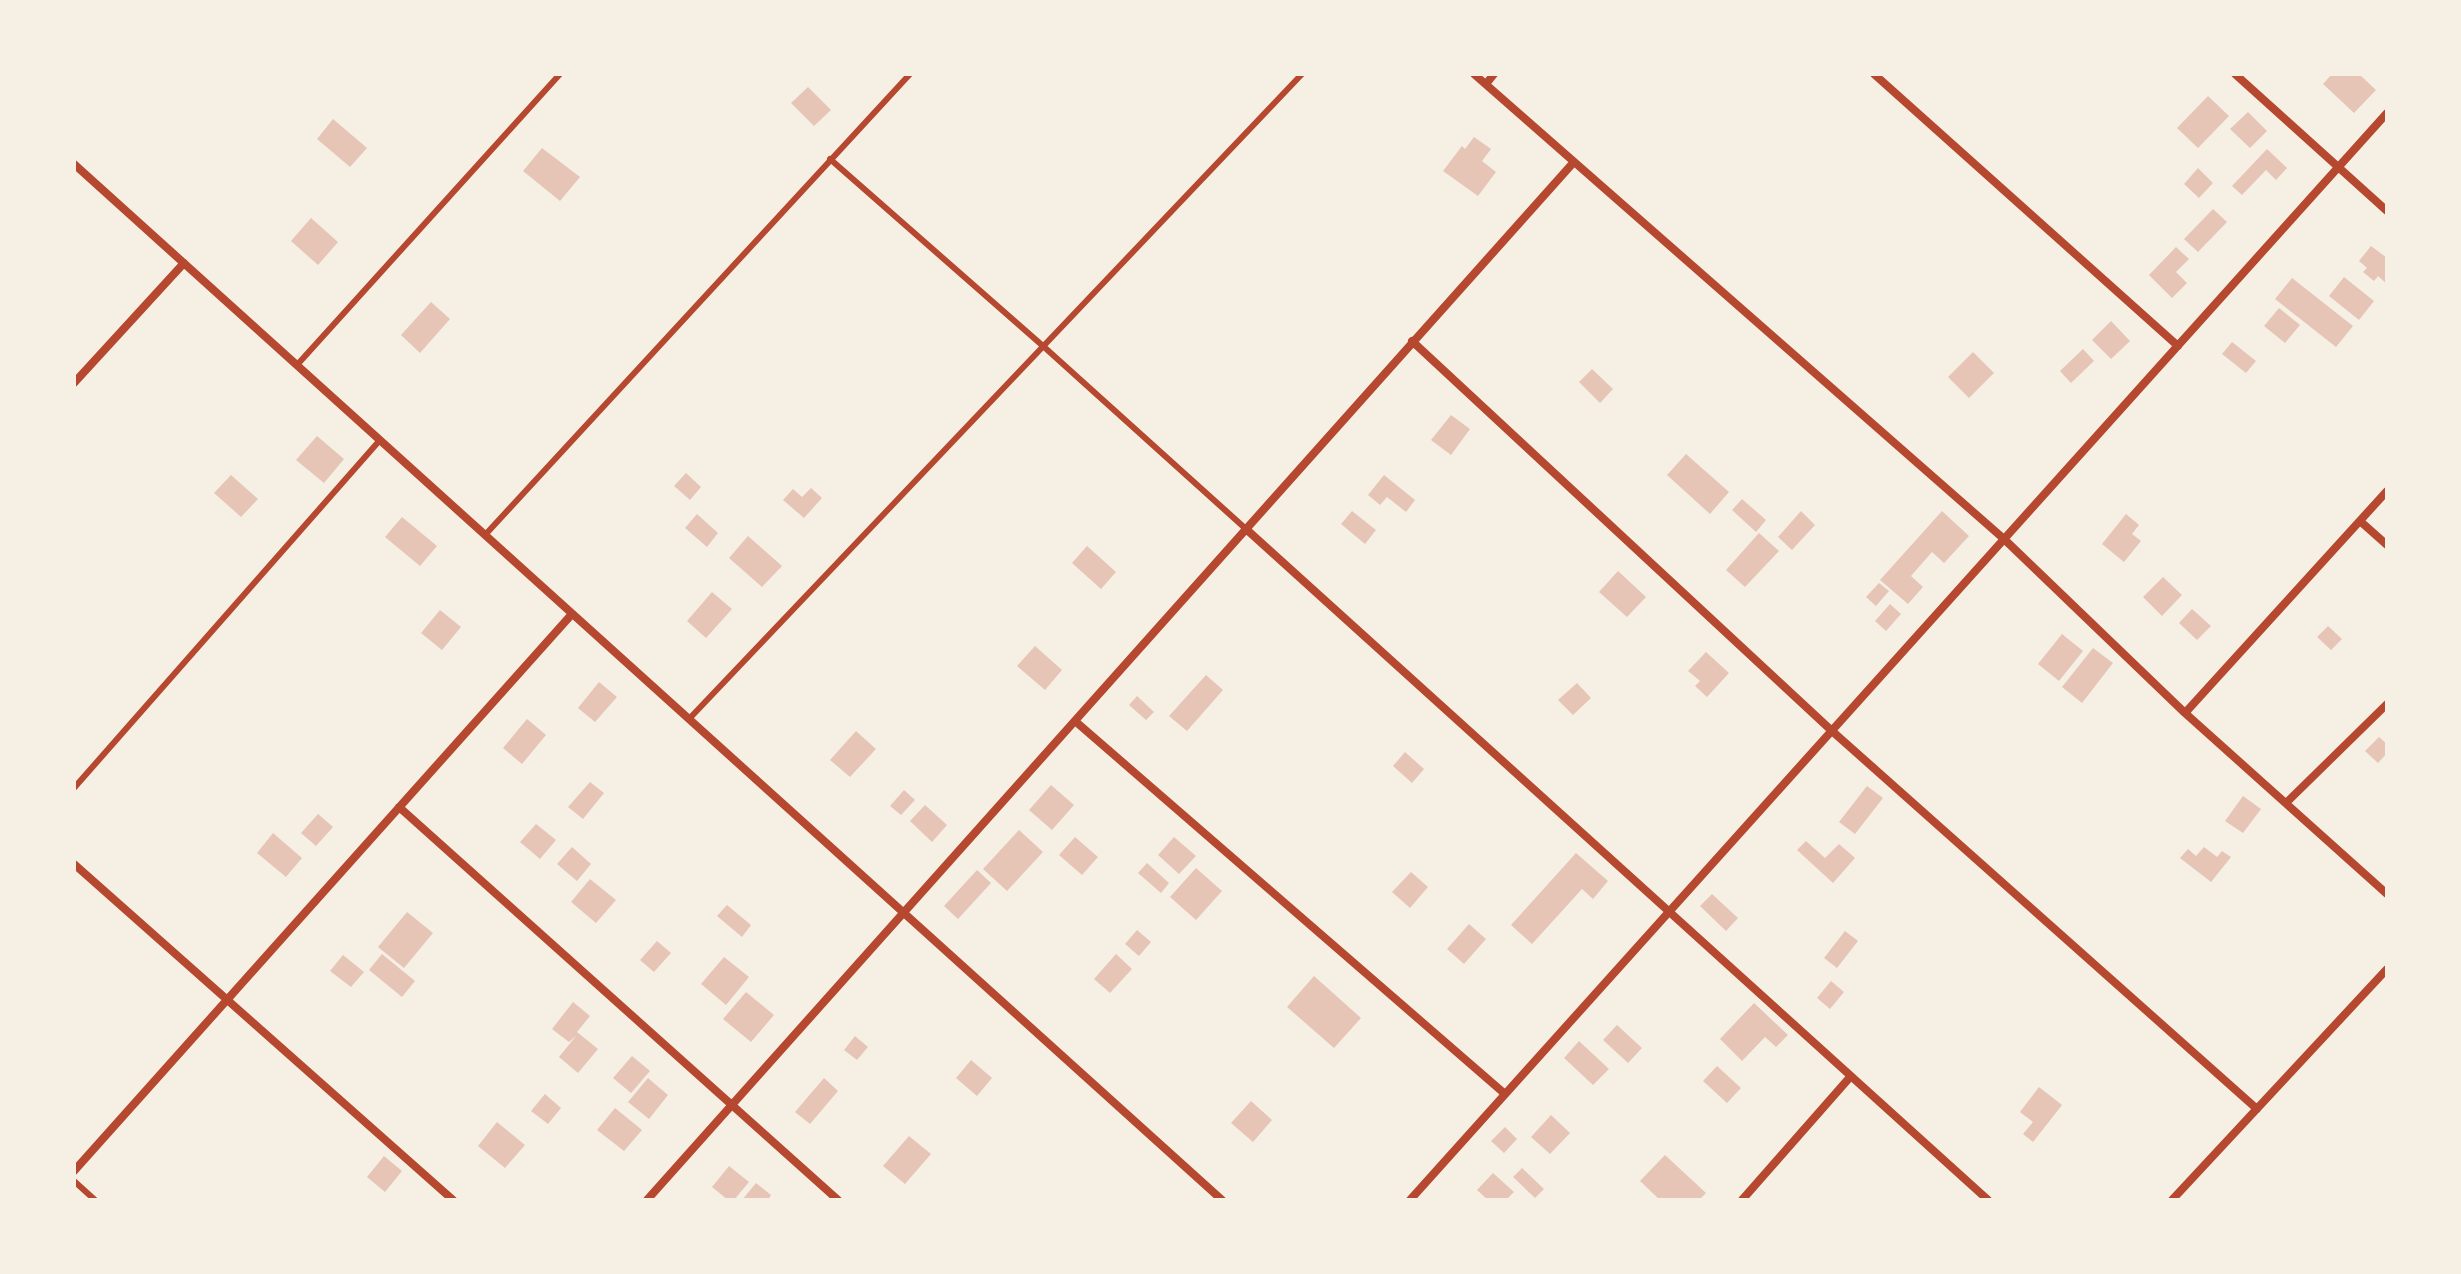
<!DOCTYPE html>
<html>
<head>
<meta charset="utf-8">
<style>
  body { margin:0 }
  #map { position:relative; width:2461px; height:1274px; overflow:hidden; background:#f6efe4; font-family:"Source Sans 3",sans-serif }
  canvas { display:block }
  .frame { position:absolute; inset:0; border:76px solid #f6efe4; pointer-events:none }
</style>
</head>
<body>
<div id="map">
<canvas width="2461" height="1274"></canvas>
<div class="frame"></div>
</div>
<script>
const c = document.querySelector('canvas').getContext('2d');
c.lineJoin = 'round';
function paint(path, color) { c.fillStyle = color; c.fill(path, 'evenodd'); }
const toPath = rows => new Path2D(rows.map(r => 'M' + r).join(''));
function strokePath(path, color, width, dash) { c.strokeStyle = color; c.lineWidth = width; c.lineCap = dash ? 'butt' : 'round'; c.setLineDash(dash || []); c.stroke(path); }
paint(toPath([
  [2332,74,2359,74,2376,90,2354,113,2323,84],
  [808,87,831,110,814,126,791,103],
  [2208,96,2229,116,2198,148,2177,128],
  [2248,112,2267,131,2250,148,2230,129],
  [333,119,367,148,350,167,317,139],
  [1474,137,1491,149,1482,161,1496,172,1478,196,1443,171,1462,146,1465,149],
  [542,148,580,177,560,201,523,171],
  [2267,149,2287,168,2276,180,2266,170,2242,195,2232,186],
  [2198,168,2213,183,2199,198,2184,184],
  [2213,209,2227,222,2198,252,2184,239],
  [311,218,338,242,318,265,291,241],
  [2371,246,2387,258,2387,284,2378,276,2374,281,2363,272,2367,268,2359,261],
  [2176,247,2189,259,2176,272,2187,283,2172,298,2149,275],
  [2344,277,2374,301,2359,320,2329,296],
  [2292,278,2353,326,2336,347,2275,299],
  [431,302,450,319,420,353,401,335],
  [2279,308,2300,325,2285,343,2264,326],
  [2111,321,2130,341,2111,359,2092,340],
  [2232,342,2256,361,2246,373,2222,354],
  [2083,349,2094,361,2071,383,2060,371],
  [1973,352,1994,373,1969,398,1948,377],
  [1592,369,1613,389,1600,403,1579,382],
  [1451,415,1470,429,1451,455,1431,440],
  [317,436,344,459,324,483,296,460],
  [1686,454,1729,492,1710,514,1667,475],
  [686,473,701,487,690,500,674,486],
  [231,475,258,499,241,517,214,493],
  [1384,475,1415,500,1406,512,1387,497,1380,505,1368,495],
  [811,488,822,498,804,518,783,500,793,489,802,497],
  [1742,499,1766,520,1756,532,1732,510],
  [1352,511,1376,530,1365,544,1341,524],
  [1801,511,1815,525,1792,550,1778,537],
  [1942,511,1969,536,1944,563,1932,552,1911,576,1923,587,1908,604,1880,580],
  [697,514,718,533,707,547,685,528],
  [2126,514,2139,525,2132,534,2141,541,2124,562,2102,544],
  [402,517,437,546,420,566,385,537],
  [1759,533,1779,551,1745,587,1726,570],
  [748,536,782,566,762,587,729,558],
  [1087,546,1116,572,1101,589,1072,563],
  [1618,571,1646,597,1627,617,1599,592],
  [2163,577,2182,595,2162,616,2143,597],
  [1879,583,1889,591,1876,606,1866,597],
  [712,592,732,609,706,638,687,621],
  [1890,604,1901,614,1886,631,1875,621],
  [2192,609,2211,626,2197,640,2179,623],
  [440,610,461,627,442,650,421,633],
  [2328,626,2342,639,2331,650,2317,637],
  [2062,634,2083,651,2059,681,2038,664],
  [1035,646,1062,670,1045,690,1017,666],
  [2093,648,2113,663,2082,703,2062,687],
  [1706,652,1729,673,1707,697,1695,686,1700,681,1688,671],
  [1206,675,1223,690,1187,731,1169,716],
  [599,682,617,697,595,722,578,708],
  [1577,683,1591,698,1573,715,1558,700],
  [1137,696,1154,712,1146,720,1129,705],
  [527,719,546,735,522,764,503,748],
  [856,731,876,749,850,777,830,760],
  [2379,737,2387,744,2387,753,2378,763,2365,751],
  [1405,752,1424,769,1412,783,1393,766],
  [590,782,604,793,583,819,568,807],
  [1051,785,1074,805,1052,830,1029,810],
  [1867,786,1883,798,1855,834,1839,822],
  [904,790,915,800,901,815,890,806],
  [2243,796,2261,809,2243,833,2225,821],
  [925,805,947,825,932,842,910,821],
  [318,814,333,827,316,846,301,833],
  [536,824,556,840,540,859,520,842],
  [1019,830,1043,852,1007,891,983,869],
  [273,833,302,858,286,877,257,853],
  [1075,837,1098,857,1082,875,1059,855],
  [1174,837,1196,856,1179,874,1158,855],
  [1806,841,1825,858,1839,844,1855,858,1833,883,1797,850],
  [572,847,591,864,577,881,557,864],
  [2204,847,2217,857,2222,851,2231,857,2211,882,2180,858,2188,849,2196,856],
  [1576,853,1608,881,1593,899,1582,889,1532,944,1511,925],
  [1147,863,1169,883,1161,893,1138,873],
  [1196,868,1222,891,1196,920,1170,897],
  [977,870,991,883,958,919,944,906],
  [1411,872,1428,887,1410,908,1392,892],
  [590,879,616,900,596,923,571,902],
  [1712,894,1738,918,1726,931,1700,906],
  [727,905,751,925,742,937,717,916],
  [407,912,433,933,404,968,378,947],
  [1469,924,1486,939,1464,964,1447,949],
  [1137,930,1151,942,1139,956,1125,944],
  [1845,931,1858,941,1837,968,1824,958],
  [657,941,671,953,654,972,640,960],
  [382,954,415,981,402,997,369,970],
  [1116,954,1132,969,1110,993,1094,979],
  [343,955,364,972,351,987,330,971],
  [724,957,749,977,726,1005,701,984],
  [1314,976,1361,1018,1334,1048,1287,1007],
  [1831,981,1844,992,1830,1009,1817,998],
  [746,992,774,1015,751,1042,723,1019],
  [573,1002,590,1016,577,1032,598,1049,578,1073,559,1057,576,1036,569,1042,552,1029],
  [1754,1003,1788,1035,1776,1047,1765,1037,1742,1061,1720,1039],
  [1617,1025,1642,1048,1628,1063,1603,1040],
  [855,1036,868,1047,857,1060,844,1050],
  [1579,1041,1609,1069,1593,1085,1564,1058],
  [632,1056,650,1071,631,1093,613,1078],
  [971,1060,992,1078,977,1096,956,1078],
  [1717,1066,1741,1088,1727,1103,1703,1081],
  [648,1078,668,1095,649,1119,628,1102],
  [824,1078,838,1091,810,1124,795,1112],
  [2039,1087,2062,1105,2033,1142,2023,1134,2033,1122,2020,1112],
  [545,1094,561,1108,548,1124,531,1111],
  [1251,1101,1272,1120,1253,1142,1231,1123],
  [615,1108,642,1130,624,1151,597,1130],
  [1551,1115,1570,1133,1550,1154,1531,1137],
  [497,1122,525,1145,505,1168,478,1146],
  [1505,1127,1517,1139,1504,1153,1491,1141],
  [909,1136,931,1154,905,1184,883,1166],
  [1665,1155,1706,1193,1699,1200,1660,1200,1640,1181],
  [384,1156,402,1171,385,1192,367,1177],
  [729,1166,749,1182,734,1200,728,1200,712,1187],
  [1522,1168,1544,1189,1535,1198,1513,1177],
  [1493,1173,1514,1192,1506,1200,1488,1200,1477,1190],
  [756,1183,771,1195,768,1200,742,1200]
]), '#e6c5b7');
strokePath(toPath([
  [830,159,1043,346,1246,529],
  [297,365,560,74],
  [485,535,910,74],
  [689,719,1302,74],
  [74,788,380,440],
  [74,1181,95,1200]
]), '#b5482f', 6);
strokePath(toPath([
  [1474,74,2004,539,2185,713,2387,894],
  [1874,74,2178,346],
  [2235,74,2387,211],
  [1486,84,1494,74],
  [74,164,1222,1200],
  [1412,341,1832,731,2257,1109],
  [74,383,184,263],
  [2360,521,2387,545],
  [1246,529,1988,1200],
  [2185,713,2387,491],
  [1075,721,1505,1094],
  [2286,803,2387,704],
  [399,807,838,1200],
  [74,864,453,1200],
  [74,1171,572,614],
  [647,1200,1573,163],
  [1410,1200,2387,113],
  [1742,1200,1851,1076],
  [2172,1200,2387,969]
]), '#b5482f', 8);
</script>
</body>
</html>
